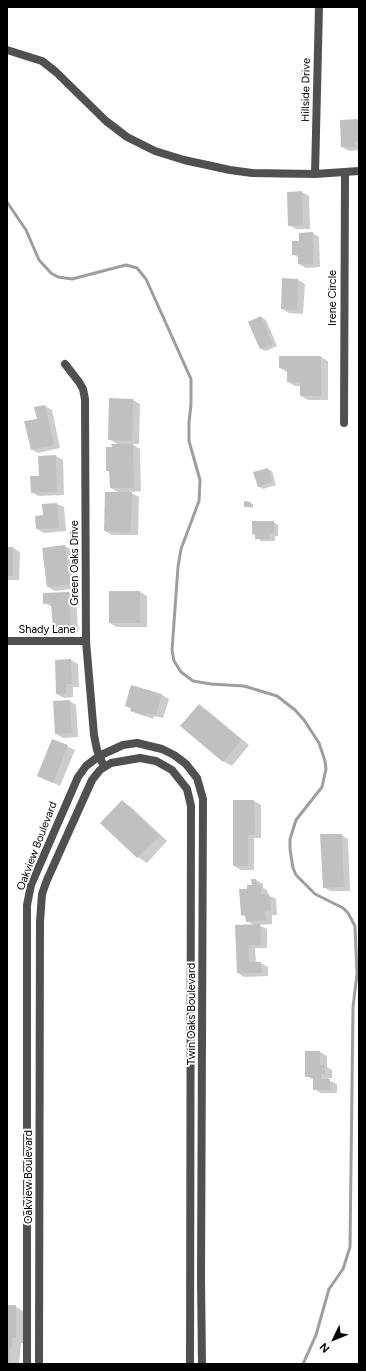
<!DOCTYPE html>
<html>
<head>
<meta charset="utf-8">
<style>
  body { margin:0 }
  #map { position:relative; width:366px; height:1371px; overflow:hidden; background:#fff; font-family:Figtree,sans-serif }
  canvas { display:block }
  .frame { position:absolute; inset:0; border:8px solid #000; pointer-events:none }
  .north { position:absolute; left:314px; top:1319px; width:40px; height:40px; -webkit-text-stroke:3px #fff; paint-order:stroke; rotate:227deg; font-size:11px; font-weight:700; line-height:16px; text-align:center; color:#000 }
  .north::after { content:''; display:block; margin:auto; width:14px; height:18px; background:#000; clip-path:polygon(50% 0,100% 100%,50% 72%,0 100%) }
</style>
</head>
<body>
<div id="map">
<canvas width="366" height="1371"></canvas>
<div class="frame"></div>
<div class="north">N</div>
</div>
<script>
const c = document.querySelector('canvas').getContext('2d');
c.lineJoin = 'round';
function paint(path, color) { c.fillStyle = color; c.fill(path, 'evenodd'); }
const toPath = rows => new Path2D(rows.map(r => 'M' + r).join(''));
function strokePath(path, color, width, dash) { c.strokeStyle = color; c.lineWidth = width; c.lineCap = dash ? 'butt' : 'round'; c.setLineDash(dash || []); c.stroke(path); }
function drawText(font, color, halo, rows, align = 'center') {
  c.font = font + ' Figtree,sans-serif'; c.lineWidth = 4; c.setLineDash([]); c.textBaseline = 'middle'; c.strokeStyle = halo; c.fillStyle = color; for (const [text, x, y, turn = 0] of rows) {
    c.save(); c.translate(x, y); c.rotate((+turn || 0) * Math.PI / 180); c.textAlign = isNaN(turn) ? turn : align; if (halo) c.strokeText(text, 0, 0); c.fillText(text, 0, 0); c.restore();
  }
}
paint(toPath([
  [359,120,359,150,349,151,342,147],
  [302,192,309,196,310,229,296,229,289,225],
  [313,233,319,237,320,267,306,268,299,264,299,258,293,254,300,242],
  [298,280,305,284,303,314,289,313,282,309],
  [261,317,266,320,277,346,266,351,261,349,250,322],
  [321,357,328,361,328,400,308,400,301,396,301,386,295,386,288,382,287,372,280,368],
  [110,399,133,400,140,404,139,444,132,444,140,449,141,491,129,492,139,497,138,535,112,535,105,531,120,493,111,488,110,472,107,471,113,448,119,445,109,439],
  [45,406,52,410,60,448,38,453,31,449,38,419],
  [56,456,63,460,64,495,38,496,32,492],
  [267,469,272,471,276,485,263,489,258,486],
  [245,503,253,504,253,508,245,506],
  [57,504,64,507,66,531,44,533,37,529,44,516,43,505],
  [274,522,278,525,278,536,275,536,275,541,261,541,253,534],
  [65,546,72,550,77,588,55,591,48,587],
  [7,548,13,548,20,552,19,580,7,580],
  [110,592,140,592,147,596,147,627,116,627,110,623],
  [69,593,76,596,78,632,60,633,54,629,52,607,44,603],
  [71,660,78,664,79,687,73,687,73,697,64,698,57,694,56,661],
  [131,686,162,695,169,699,163,718,154,716,153,719,131,711,132,709,126,706],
  [70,701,76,705,78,737,63,738,56,734],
  [199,706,208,711,249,745,232,766,223,761],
  [53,740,75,750,60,786,38,776],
  [122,801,131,807,167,841,147,863,138,857,102,823],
  [234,801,254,801,261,805,261,838,254,838,254,870,241,870,234,866],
  [341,835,348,839,350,891,330,891,324,887],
  [256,880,263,884,263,888,267,890,268,895,276,899,277,915,272,915,272,924,259,925,267,929,267,948,255,948,256,963,261,963,268,967,268,976,244,977,238,973,254,925,247,921,246,917,242,915,248,889],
  [306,1052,320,1052,327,1056,327,1067,332,1070,332,1078,328,1078,328,1080,337,1084,337,1093,321,1093,314,1089,314,1080,306,1076],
  [7,1306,15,1306,24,1312,25,1343,21,1343,19,1364,7,1364]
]), '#0003');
strokePath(toPath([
  [7,202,26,230,39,260,51,273,58,277,72,279,126,265,137,268,146,279,191,379,191,404,189,423,189,441,200,480,199,501,181,549,178,567,172,650,174,661,181,672,193,681,211,684,244,686,277,696,295,710,304,720,319,743,325,761,326,769,322,787,296,820,290,839,290,849,293,868,296,875,315,894,343,908,348,913,355,926,357,974,353,1007,350,1247,343,1269,329,1289,316,1335,303,1364]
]), '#9e9e9e', 3);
paint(toPath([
  [359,119,359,141,355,141,356,147,341,147,340,120],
  [302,191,303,225,288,226,287,192],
  [313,232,313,264,298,264,298,255,292,255,292,241,299,241,299,233],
  [282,278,298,279,297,310,281,309],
  [261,316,273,344,260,349,248,322],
  [279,356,321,356,321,396,300,396,300,383,287,382,287,369,279,368],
  [109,398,133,399,132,441,108,440],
  [45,405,54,445,31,450,24,421,37,419,34,407],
  [111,444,133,444,134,488,110,488,109,471,106,471,106,447,112,447],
  [56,455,57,492,31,493,30,476,39,476,38,456],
  [268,468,272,482,258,487,253,472],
  [105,492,132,492,131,532,104,531],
  [244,501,251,502,251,507,244,507],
  [57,503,59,528,36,529,35,516,43,515,42,504],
  [252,521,274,521,274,534,270,534,270,539,255,539,255,534,252,534],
  [65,545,70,584,47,587,42,548],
  [7,547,13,547,13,576,7,576],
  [109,591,140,591,140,623,109,623],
  [69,592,71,628,53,629,51,603,43,604,43,593],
  [71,659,72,684,66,684,66,694,56,694,55,660],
  [131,685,162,694,156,715,147,713,146,716,130,711,131,708,125,706],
  [70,700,72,733,55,734,53,701],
  [199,704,241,740,223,762,180,726],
  [52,739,68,745,53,783,37,776],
  [122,800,159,836,137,858,100,823],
  [233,800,254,800,255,835,248,835,248,866,233,866],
  [320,834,342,834,344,887,323,888],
  [251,879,256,879,257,886,261,885,261,894,269,894,271,911,265,912,266,920,246,922,245,915,241,915,239,889,247,889,247,885,252,885],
  [260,924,261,945,249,945,249,962,261,962,262,973,237,973,235,925],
  [305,1051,320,1051,320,1065,325,1065,325,1074,321,1074,321,1079,330,1079,330,1090,313,1090,313,1077,305,1077],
  [7,1305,16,1305,16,1338,12,1338,12,1348,10,1348,10,1364,7,1364]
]), '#c0c0c0');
strokePath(toPath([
  [7,50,42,61,56,72,106,121,127,137,155,151,184,160,230,170,252,173,315,174,359,171],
  [315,174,319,7],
  [65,364,79,382,83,389,85,399,86,641,94,735,97,750,104,767],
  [344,423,345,173],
  [7,641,86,641],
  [27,1364,27,905,31,885,78,777,86,766,99,756,123,745,137,743,162,749,174,755,186,764,197,778,203,799,201,1278,202,1364],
  [39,1364,40,922,42,894,47,880,92,780,100,770,111,763,140,758,156,761,172,770,187,789,191,806,190,1364]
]), '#505050', 8);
drawText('11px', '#000', '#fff', [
  ["Hillside Drive",306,90,-89],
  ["Irene Circle",333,298,-90],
  ["Green Oaks Drive",75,563,-90],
  ["Shady Lane",47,630],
  ["Oakview Boulevard",37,846,-69],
  ["Twin Oaks Boulevard",192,1014,-90],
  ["Oakview Boulevard",29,1177,-90]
]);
</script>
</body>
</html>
